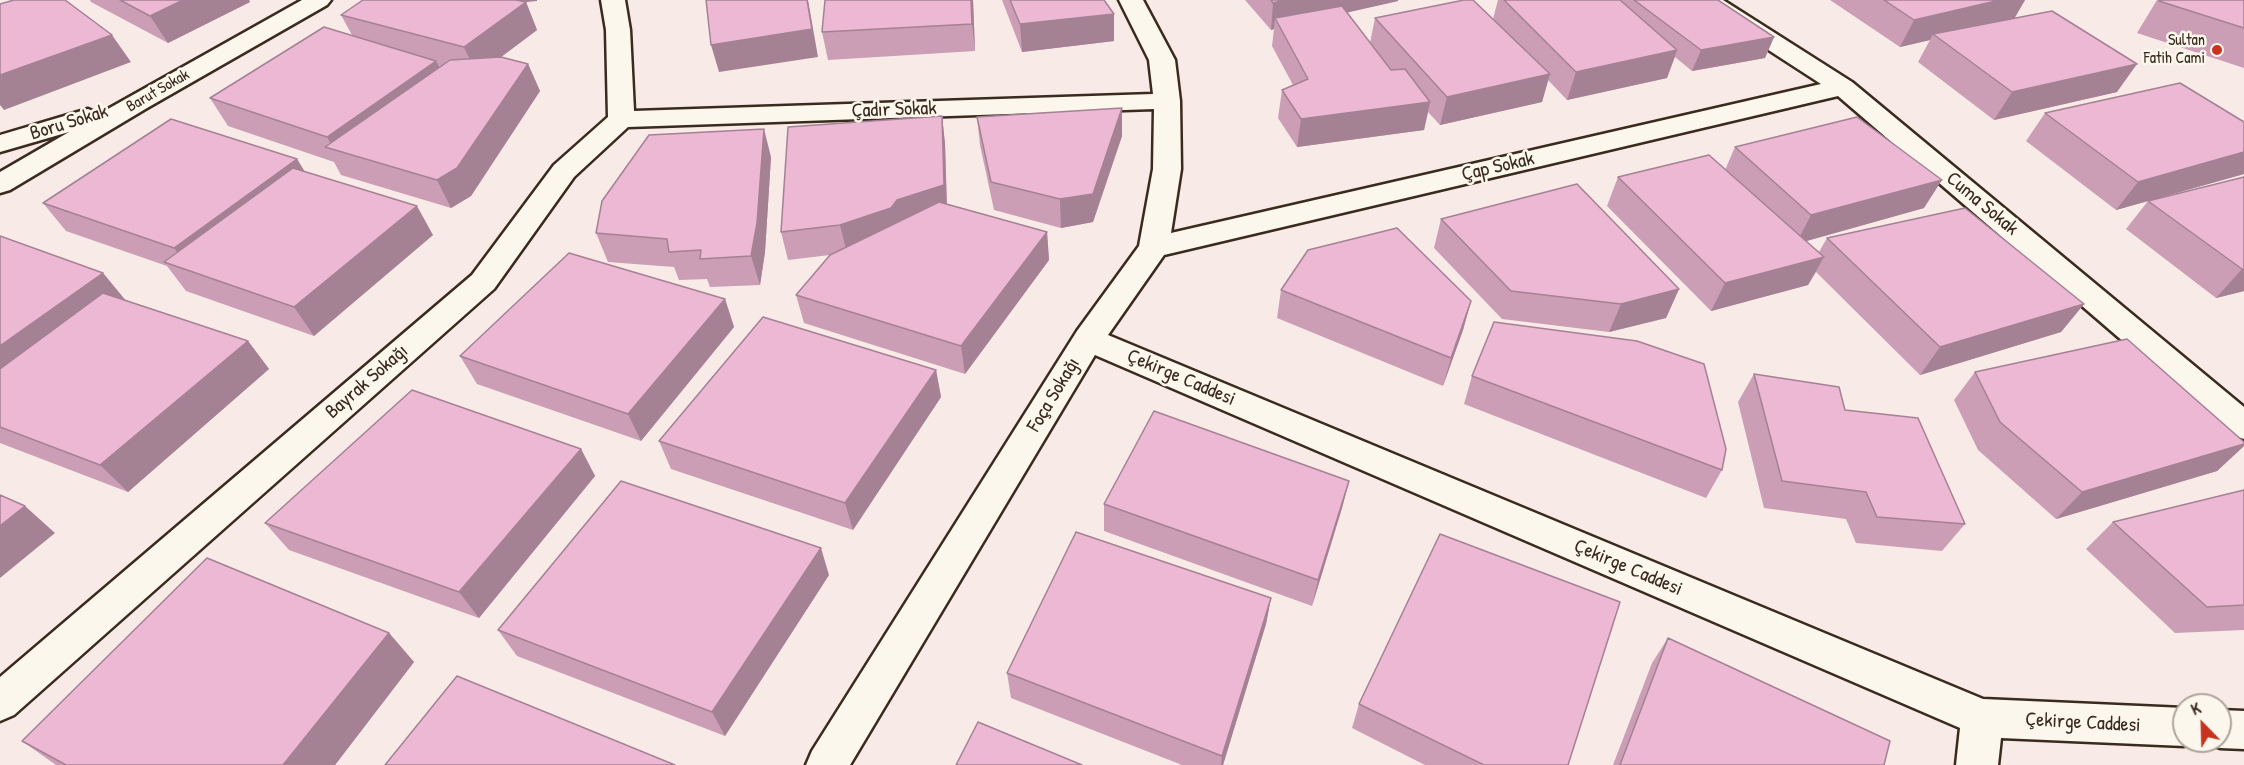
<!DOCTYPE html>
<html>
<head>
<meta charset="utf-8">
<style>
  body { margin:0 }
  #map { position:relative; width:2244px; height:765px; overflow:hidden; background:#f8eae7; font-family:"Patrick Hand",sans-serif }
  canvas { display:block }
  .north { position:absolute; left:2172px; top:693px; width:60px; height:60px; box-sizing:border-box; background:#fbf7ec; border:2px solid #aea59a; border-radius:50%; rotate:337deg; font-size:16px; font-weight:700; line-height:24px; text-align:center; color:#3b2a1e }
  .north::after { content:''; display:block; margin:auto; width:21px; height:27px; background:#c8321e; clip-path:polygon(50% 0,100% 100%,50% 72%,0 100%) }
</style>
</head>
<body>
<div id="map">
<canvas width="2244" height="765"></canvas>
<div class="north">K</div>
</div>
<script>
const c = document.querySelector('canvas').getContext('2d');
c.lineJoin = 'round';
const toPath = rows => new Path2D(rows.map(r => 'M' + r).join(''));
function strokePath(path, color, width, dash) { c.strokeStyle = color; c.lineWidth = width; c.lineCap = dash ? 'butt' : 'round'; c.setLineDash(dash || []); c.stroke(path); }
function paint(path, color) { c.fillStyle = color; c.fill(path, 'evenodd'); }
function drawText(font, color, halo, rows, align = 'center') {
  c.font = font + ' "Patrick Hand",sans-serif'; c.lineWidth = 5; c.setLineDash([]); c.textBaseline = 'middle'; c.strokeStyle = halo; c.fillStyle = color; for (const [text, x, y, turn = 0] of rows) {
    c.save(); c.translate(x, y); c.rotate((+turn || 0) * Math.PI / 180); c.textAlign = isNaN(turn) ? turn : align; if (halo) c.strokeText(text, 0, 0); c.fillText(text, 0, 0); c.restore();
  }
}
const minor = toPath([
  [302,0,331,0,327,5,147,108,10,190,0,193,0,172,69,132,0,152,0,135,88,109,99,114,302,0],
  [601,0,625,0,630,30,634,111,1153,94,1149,60,1119,0,1143,0,1175,60,1180,101,1181,169,1171,233,1821,84,1699,5,1695,0,1723,0,1852,82,2244,407,2244,439,2232,435,1838,96,1164,255,1108,335,1983,699,2184,708,2184,741,2198,741,2184,746,2001,738,1998,765,1956,765,1960,728,1095,355,850,765,806,765,812,751,1077,331,1139,246,1153,169,1154,109,628,127,574,177,494,289,14,715,0,721,0,677,472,275,554,165,608,117,606,30,601,0],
  [2220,710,2244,711,2244,749,2220,748,2205,743,2220,741,2220,710]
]);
strokePath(minor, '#3b2a1e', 5);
paint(minor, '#fbf7ec');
paint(toPath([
  [90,0,249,0,250,2,168,43,91,2],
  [973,0,975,51,828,60,822,32],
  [1002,0,1104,0,1114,14,1114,41,1022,52],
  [1245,0,1398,0,1398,1,1347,12,1370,43,1375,18,1493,19,1498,0,1718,0,1774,37,1765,58,1692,71,1675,57,1667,78,1567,100,1548,80,1542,102,1440,125,1428,112,1424,130,1297,147,1278,118,1282,90,1293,85,1272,46,1274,29,1271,30],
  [1830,0,2025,0,2014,18,2117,92,1994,120,1918,62,1930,40,1900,47],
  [2157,0,2244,0,2244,68,2137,33],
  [537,1,524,2,526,2,537,30,501,57,528,64,540,91,471,196,451,208,341,175,334,162,228,126,210,98,352,35,341,15],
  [2045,113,2244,122,2244,174,2151,200,2244,177,2244,291,2216,298,2126,229,2148,201,2116,210,2026,141],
  [942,116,945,144,947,204,1047,232,1049,260,965,374,804,323,796,295,830,255,788,260,781,232],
  [977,117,1122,136,1093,222,1061,228,994,210,980,145],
  [1735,147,1924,208,1806,241,1819,252,1827,238,2084,304,2061,332,1920,375,1816,272,1808,285,1711,311,1607,206,1618,177,1725,170],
  [771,157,765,252,760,285,710,287,707,279,679,280,674,267,608,262,596,233],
  [297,159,305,172,433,235,314,336,186,291,167,266,66,231,43,203],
  [1441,219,1679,289,1666,318,1609,332,1502,319,1434,248],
  [0,236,103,273,125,300,248,341,269,369,128,492,0,443],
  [1281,290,1471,301,1463,330,1443,386,1277,318],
  [725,299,734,327,641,441,477,384,460,356],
  [936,370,941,397,853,530,671,469,659,441],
  [1975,372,2244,442,2244,446,2217,471,2056,519,1978,450,1954,400],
  [1754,374,1845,410,1965,524,1942,551,1856,543,1846,519,1764,508,1738,402],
  [1472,376,1722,470,1706,498,1464,404],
  [581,449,595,476,479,618,289,550,265,523],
  [1349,481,1342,508,1312,606,1104,531,1104,504],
  [2244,490,2244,630,2175,633,2086,549,2113,522],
  [829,575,725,736,517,656,498,630],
  [1271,598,1266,624,1223,765,1182,765,1011,698,1007,673],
  [389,633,414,662,335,765,56,765,22,741],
  [1668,638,1884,765,1613,765,1652,663],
  [1359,704,1568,765,1425,765,1352,728]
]), '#cb9eb5');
paint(toPath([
  [183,0,249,0,250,2,168,43,150,16],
  [473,0,537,0,537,1,476,7],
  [807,0,808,0,818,57,719,72,711,45],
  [971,0,973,0,975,51,972,24],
  [1285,0,1398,0,1398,1,1280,28,1275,18,1274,29,1271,30,1273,3],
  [2000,0,2025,0,2013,21,1933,34,1930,40,1900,47,1914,20],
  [526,2,537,30,477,75,464,47],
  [1114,14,1114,41,1022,52,1020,24],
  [112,35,131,62,4,110,0,105,0,75],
  [1774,37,1765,58,1692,71,1701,50],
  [1677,50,1667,78,1567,100,1576,72],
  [436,61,450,88,334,149,327,137],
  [528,64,540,91,471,196,451,208,437,180],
  [2137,64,2117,92,1994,120,2012,92],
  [1550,74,1542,102,1440,125,1447,97],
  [1430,102,1424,130,1297,147,1301,119],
  [1122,108,1122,136,1093,222,1061,228,1060,199],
  [942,116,945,144,947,214,847,253,840,225],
  [764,129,771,157,765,252,760,285,751,256],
  [2244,152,2244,174,2116,210,2138,182],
  [297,159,314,187,192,272,174,248],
  [1942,180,1924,208,1796,244,1811,215],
  [417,206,433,235,314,336,294,307],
  [1047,232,1049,260,965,374,961,346],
  [1824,257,1808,285,1711,311,1725,283],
  [2242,269,2244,269,2244,291,2216,298],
  [103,273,127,302,0,394,0,346],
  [1679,289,1666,318,1609,332,1621,304],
  [725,299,734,327,641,441,628,414],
  [1471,301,1463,330,1443,386,1451,358],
  [2084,304,2061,332,1920,375,1940,347],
  [248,341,269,369,128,492,100,465],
  [936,370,941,397,853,530,845,503],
  [2244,444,2244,446,2217,471,2056,519,2082,492],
  [581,449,595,476,479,618,459,592],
  [1349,481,1342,508,1312,606,1318,580],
  [25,506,55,533,0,578,0,526],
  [821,548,829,575,725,736,712,712],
  [1271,598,1266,624,1223,765,1221,765,1222,756],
  [389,633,414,662,335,765,283,765]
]), '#a58194');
const building = toPath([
  [14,0,65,0,112,35,0,75,0,4,14,0],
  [120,0,183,0,150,16,120,0],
  [363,0,516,0,526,2,464,47,341,15,363,0],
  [706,0,807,0,812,29,711,45,706,0],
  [825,0,971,0,972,24,822,32,825,0],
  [1010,0,1104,0,1114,14,1020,24,1010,0],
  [1271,0,1285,0,1273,3,1271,0],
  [1464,0,1473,0,1550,74,1447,97,1375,18,1464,0],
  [1504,0,1620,0,1677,50,1576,72,1504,0],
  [1634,0,1718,0,1774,37,1701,50,1634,0],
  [1884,0,2000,0,1914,20,1884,0],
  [2160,0,2244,0,2244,28,2159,1,2160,0],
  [1342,6,1391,70,1405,69,1430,102,1301,119,1282,90,1308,79,1275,18,1342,6],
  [2052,11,2137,64,2012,92,1933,34,2052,11],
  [324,27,436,61,327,137,210,98,324,27],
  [501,57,528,64,457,168,437,180,325,147,450,60,501,57],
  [2180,83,2244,122,2244,152,2138,182,2045,113,2180,83],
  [1122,108,1093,194,1060,199,991,182,977,117,1122,108],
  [942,116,944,185,897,200,891,208,840,225,781,232,788,127,942,116],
  [1857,117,1942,180,1811,215,1735,147,1857,117],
  [171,119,297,159,174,248,43,203,171,119],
  [764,129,757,223,751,256,700,259,701,250,669,252,667,239,596,233,602,201,649,135,764,129],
  [1709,155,1824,257,1725,283,1618,177,1709,155],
  [293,168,417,206,294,307,164,262,293,168],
  [2244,177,2244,269,2242,269,2148,201,2244,177],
  [1577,184,1679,289,1621,304,1511,291,1441,219,1577,184],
  [939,202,1047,232,961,346,796,295,830,255,939,202],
  [1965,208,2084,304,1940,347,1827,238,1965,208],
  [1397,228,1471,301,1451,358,1281,290,1308,250,1397,228],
  [0,236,103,273,0,346,0,236],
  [569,253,725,299,628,414,460,356,569,253],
  [103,293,248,341,100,465,0,427,0,369,103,293],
  [763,317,936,370,845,503,659,441,763,317],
  [1494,322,1637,341,1704,364,1726,449,1722,470,1472,376,1494,322],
  [2127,339,2244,442,2244,444,2082,492,2000,422,1975,372,2127,339],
  [1754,374,1839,387,1845,410,1918,418,1965,524,1877,517,1866,492,1782,481,1754,374],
  [412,390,581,449,459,592,265,523,412,390],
  [1154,411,1349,481,1318,580,1104,504,1154,411],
  [621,481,821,548,712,712,498,630,621,481],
  [2244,490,2244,605,2207,607,2113,522,2244,490],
  [0,495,25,506,0,526,0,495],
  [1076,532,1271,598,1222,756,1007,673,1076,532],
  [1440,534,1620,602,1568,765,1484,765,1359,704,1440,534],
  [207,558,389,633,283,765,66,765,22,741,207,558],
  [1668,638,1890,741,1884,765,1620,765,1668,638],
  [457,676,675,765,385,765,457,676],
  [978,722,1082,765,956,765,978,722]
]);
paint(building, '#ecb8d3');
strokePath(building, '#a58194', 1.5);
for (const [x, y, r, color] of [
  [2217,50,6,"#c8321e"]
]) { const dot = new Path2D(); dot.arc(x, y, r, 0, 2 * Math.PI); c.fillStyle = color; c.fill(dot); strokePath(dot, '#fbf7ec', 2); }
drawText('16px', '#3b2a1e', '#fbf7ec', [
  ["Sultan",2205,41],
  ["Fatih Cami",2205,59]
], 'right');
drawText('16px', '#3b2a1e', '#fbf7ec', [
  ["Barut Sokak",158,91,-30]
]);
drawText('20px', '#3b2a1e', '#fbf7ec', [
  ["Çadır Sokak",894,110,-2],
  ["Boru Sokak",69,123,-17],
  ["Çap Sokak",1498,167,-13],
  ["Cuma Sokak",1982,204,40],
  ["Çekirge Caddesi",1181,378,23],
  ["Bayrak Sokağı",367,382,-41],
  ["Foça Sokağı",1054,395,-59],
  ["Çekirge Caddesi",1628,568,23],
  ["Çekirge Caddesi",2083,723,3]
]);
</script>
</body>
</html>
